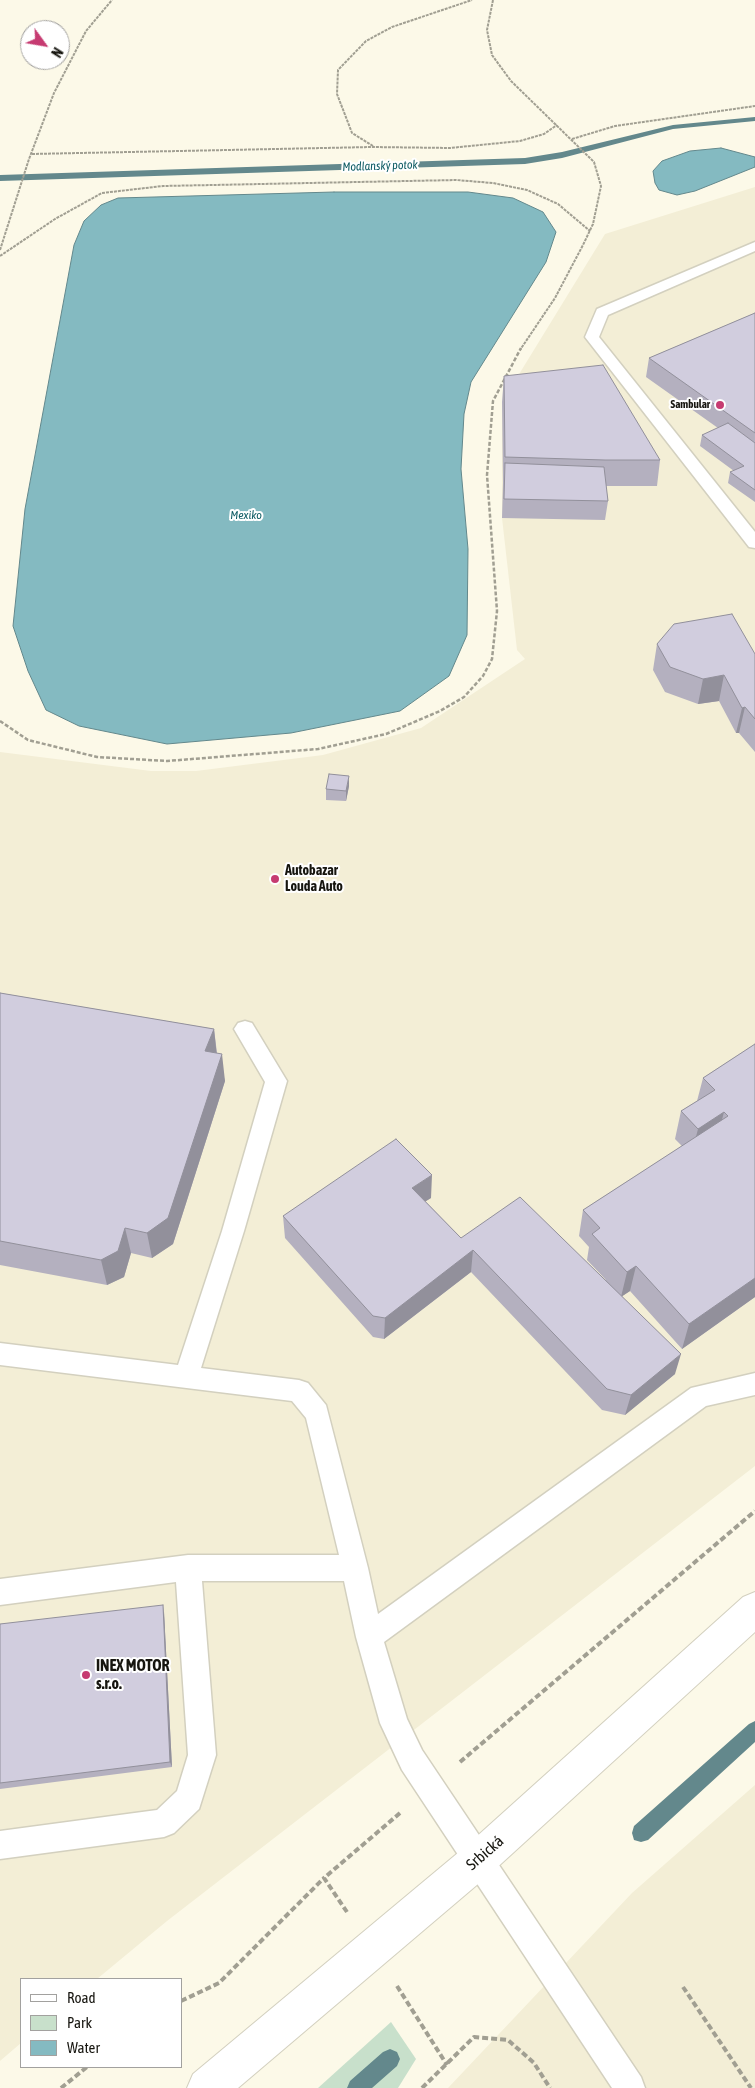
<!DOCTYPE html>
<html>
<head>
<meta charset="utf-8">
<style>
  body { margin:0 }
  #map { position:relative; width:755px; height:2088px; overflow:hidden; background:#fcf9e8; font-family:"Asap Condensed",sans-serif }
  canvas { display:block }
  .legend { position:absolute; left:20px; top:1978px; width:162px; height:90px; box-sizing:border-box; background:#fff; border:1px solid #a2a19f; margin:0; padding:6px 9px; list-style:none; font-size:15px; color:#16150f }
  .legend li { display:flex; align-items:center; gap:10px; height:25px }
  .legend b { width:25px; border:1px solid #a2a19f }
  .north { position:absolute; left:20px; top:20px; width:50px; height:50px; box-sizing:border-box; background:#fff; border:1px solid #a2a19f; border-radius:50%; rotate:122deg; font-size:14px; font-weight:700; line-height:20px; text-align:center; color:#16150f }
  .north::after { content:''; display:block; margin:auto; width:18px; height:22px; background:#c63b71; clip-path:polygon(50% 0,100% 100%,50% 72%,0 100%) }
</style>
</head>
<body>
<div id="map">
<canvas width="755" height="2088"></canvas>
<ul class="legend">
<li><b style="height:6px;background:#fff"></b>Road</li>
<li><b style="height:14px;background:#c8e0cb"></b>Park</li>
<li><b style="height:14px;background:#84bac1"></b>Water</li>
</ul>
<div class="north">N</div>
</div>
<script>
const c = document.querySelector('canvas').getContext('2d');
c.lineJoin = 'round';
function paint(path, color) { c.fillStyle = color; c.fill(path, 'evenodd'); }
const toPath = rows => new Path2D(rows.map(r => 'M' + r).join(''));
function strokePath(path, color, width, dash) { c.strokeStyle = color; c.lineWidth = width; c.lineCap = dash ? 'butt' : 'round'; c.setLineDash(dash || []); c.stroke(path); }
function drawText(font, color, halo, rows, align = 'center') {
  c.font = font + ' "Asap Condensed",sans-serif'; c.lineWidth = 4; c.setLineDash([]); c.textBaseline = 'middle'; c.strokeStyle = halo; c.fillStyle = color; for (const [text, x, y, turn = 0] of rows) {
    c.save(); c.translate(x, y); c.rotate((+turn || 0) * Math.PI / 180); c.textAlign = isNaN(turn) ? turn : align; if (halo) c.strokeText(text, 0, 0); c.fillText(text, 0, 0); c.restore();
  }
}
paint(toPath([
  [755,187,755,1466,167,1921,97,1979,21,1979,21,2043,0,2061,0,752,151,771,196,771,323,755,421,728,525,659,517,650,502,518,502,402,605,234],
  [755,1785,755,2088,448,2088,632,1893]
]), '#f3eed6');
paint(toPath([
  [391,2022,416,2059,398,2088,318,2088]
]), '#c8e0cb');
const water = toPath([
  [721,148,755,157,755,167,695,191,677,195,659,190,655,183,653,171,662,161,690,151,721,148],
  [334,192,468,192,513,198,543,212,556,232,546,262,471,382,464,414,461,469,468,549,467,635,449,676,400,711,291,733,167,744,79,726,46,710,28,671,13,626,25,509,74,245,84,221,101,205,118,198,334,192]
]);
paint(water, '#84bac1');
strokePath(water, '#63888c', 1);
paint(toPath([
  [755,117,755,121,673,129,562,158,525,164,0,181,0,175,525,158,562,152,673,125,755,117],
  [755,1721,755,1742,648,1840,641,1842,634,1840,632,1833,634,1826,749,1724,755,1721],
  [390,2049,397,2052,400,2059,397,2066,372,2088,347,2088,350,2081,383,2052,390,2049]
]), '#63888c');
const service = toPath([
  [755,242,755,251,608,315,599,337,755,532,755,548,749,547,585,337,597,309,755,242],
  [245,1021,252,1023,287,1081,244,1231,201,1368,299,1380,308,1383,326,1405,368,1568,378,1614,691,1388,755,1373,755,1395,706,1406,384,1642,407,1719,422,1750,641,2077,645,2088,612,2088,402,1770,380,1723,356,1637,344,1581,202,1581,216,1755,199,1809,174,1833,164,1837,0,1859,0,1831,157,1810,177,1791,188,1755,176,1582,0,1605,0,1579,188,1555,339,1555,306,1418,292,1401,0,1365,0,1343,178,1365,222,1231,265,1082,234,1029,238,1023,245,1021]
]);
const tertiary = toPath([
  [755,1592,755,1632,491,1873,238,2088,187,2088,193,2074,465,1847,743,1597,755,1592]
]);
strokePath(service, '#d3d0bf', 3);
strokePath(tertiary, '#d3d0bf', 2);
strokePath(toPath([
  [493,0,487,30,492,55,511,81,594,162,601,186,593,224,583,245,555,298,520,350],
  [572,139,615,126,755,106],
  [373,146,352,133,337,94,338,70,366,41,392,27,472,0],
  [32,154,373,147,450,148,520,141,544,134,557,125],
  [0,250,29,159,54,93,86,31,112,0],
  [0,256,55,219,102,193,163,186,456,180,493,183,527,190,558,204,590,231]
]), '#a19f92', 2, [3, 1]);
strokePath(toPath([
  [0,721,28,740,97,757,167,761,318,749,386,734,440,711,464,697,483,676,492,659,497,611,487,475,493,401,521,348]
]), '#a19f92', 2.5, [4, 2]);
strokePath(toPath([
  [460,1762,755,1511],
  [347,1912,324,1878,400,1813],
  [397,1986,447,2065],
  [683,1987,751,2088],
  [181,2001,219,1983,324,1878],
  [61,2088,87,2067],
  [422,2088,474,2037,508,2040,534,2063,550,2088]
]), '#a19f92', 4, [6, 3]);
paint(service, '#fff');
paint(tertiary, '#fff');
paint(toPath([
  [755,313,755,502,728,483,730,472,734,471,700,446,702,435,718,428,646,377,649,358],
  [504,376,660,460,657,486,606,486,608,501,605,520,502,518,503,483,502,402],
  [657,644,755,654,755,752,739,733,736,733,719,701,698,704,665,692,653,670],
  [349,786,346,801,326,800,326,789],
  [0,993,214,1029,217,1053,225,1081,173,1244,152,1258,131,1253,124,1277,107,1285,0,1265],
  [755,1044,755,1297,682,1349,630,1291,622,1296,675,1374,625,1415,602,1410,471,1272,384,1339,373,1337,285,1238,283,1216,431,1198,425,1201,461,1238,606,1280,587,1260,589,1247,579,1236,583,1210,682,1146,675,1139,681,1111,697,1101,703,1078],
  [164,1612,172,1767,0,1789,0,1624]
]), '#b4b0bf');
paint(toPath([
  [724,675,719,701,698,704,703,679],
  [745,707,739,733,736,733,742,708],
  [349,776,349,786,346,801,346,791],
  [214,1029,217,1057,205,1051],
  [222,1054,225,1081,173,1244,152,1258,147,1233],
  [724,1112,717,1139,691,1156,698,1129],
  [432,1175,431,1198,412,1210,412,1188],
  [125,1228,131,1253,124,1277,107,1285,101,1260],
  [473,1250,471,1272,384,1339,385,1318],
  [636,1266,630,1291,621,1297,627,1272],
  [755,1278,755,1297,682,1349,689,1324],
  [681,1354,675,1374,625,1415,631,1395],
  [163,1605,164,1612,172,1767,170,1762]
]), '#92909b');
const building = toPath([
  [755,313,755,433,649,358,755,313],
  [603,365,660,460,605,460,505,457,504,376,603,365],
  [728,423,755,443,755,490,730,472,744,466,702,435,728,423],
  [505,463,604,467,608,501,504,499,505,463],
  [732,614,755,654,755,719,745,707,742,708,724,675,703,679,670,667,657,644,674,624,732,614],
  [329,774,349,776,346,791,326,789,329,774],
  [0,993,214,1029,205,1051,222,1054,168,1218,147,1233,125,1228,118,1251,101,1260,0,1241,0,993],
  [755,1044,755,1278,689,1324,636,1266,627,1272,592,1234,600,1228,583,1210,728,1116,724,1112,698,1129,681,1111,715,1090,703,1078,755,1044],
  [396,1139,432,1175,412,1188,461,1238,520,1197,681,1354,631,1395,607,1389,473,1250,385,1318,373,1316,283,1216,396,1139],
  [163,1605,170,1762,0,1783,0,1624,163,1605]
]);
paint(building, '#d1cdde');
strokePath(building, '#92909b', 1);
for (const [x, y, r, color] of [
  [720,405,5,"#c63b71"],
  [275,879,5,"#c63b71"],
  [86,1675,5,"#c63b71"]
]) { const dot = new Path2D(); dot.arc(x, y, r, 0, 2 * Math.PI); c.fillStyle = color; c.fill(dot); strokePath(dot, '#fff', 2); }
drawText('bold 11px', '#16150f', '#fff', [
  ["Sambular",710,405]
], 'right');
drawText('italic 12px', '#0f5c64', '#fff', [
  ["Modlanský potok",380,166,-2],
  ["Mexiko",246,515]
]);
drawText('bold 14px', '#16150f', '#fff', [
  ["Autobazar",285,871],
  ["Louda Auto",285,887]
], 'left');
drawText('bold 16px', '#16150f', '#fff', [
  ["INEX MOTOR",96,1666],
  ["s.r.o.",96,1684]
], 'left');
drawText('16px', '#16150f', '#fff', [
  ["Srbická",485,1853,-41]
]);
</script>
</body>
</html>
